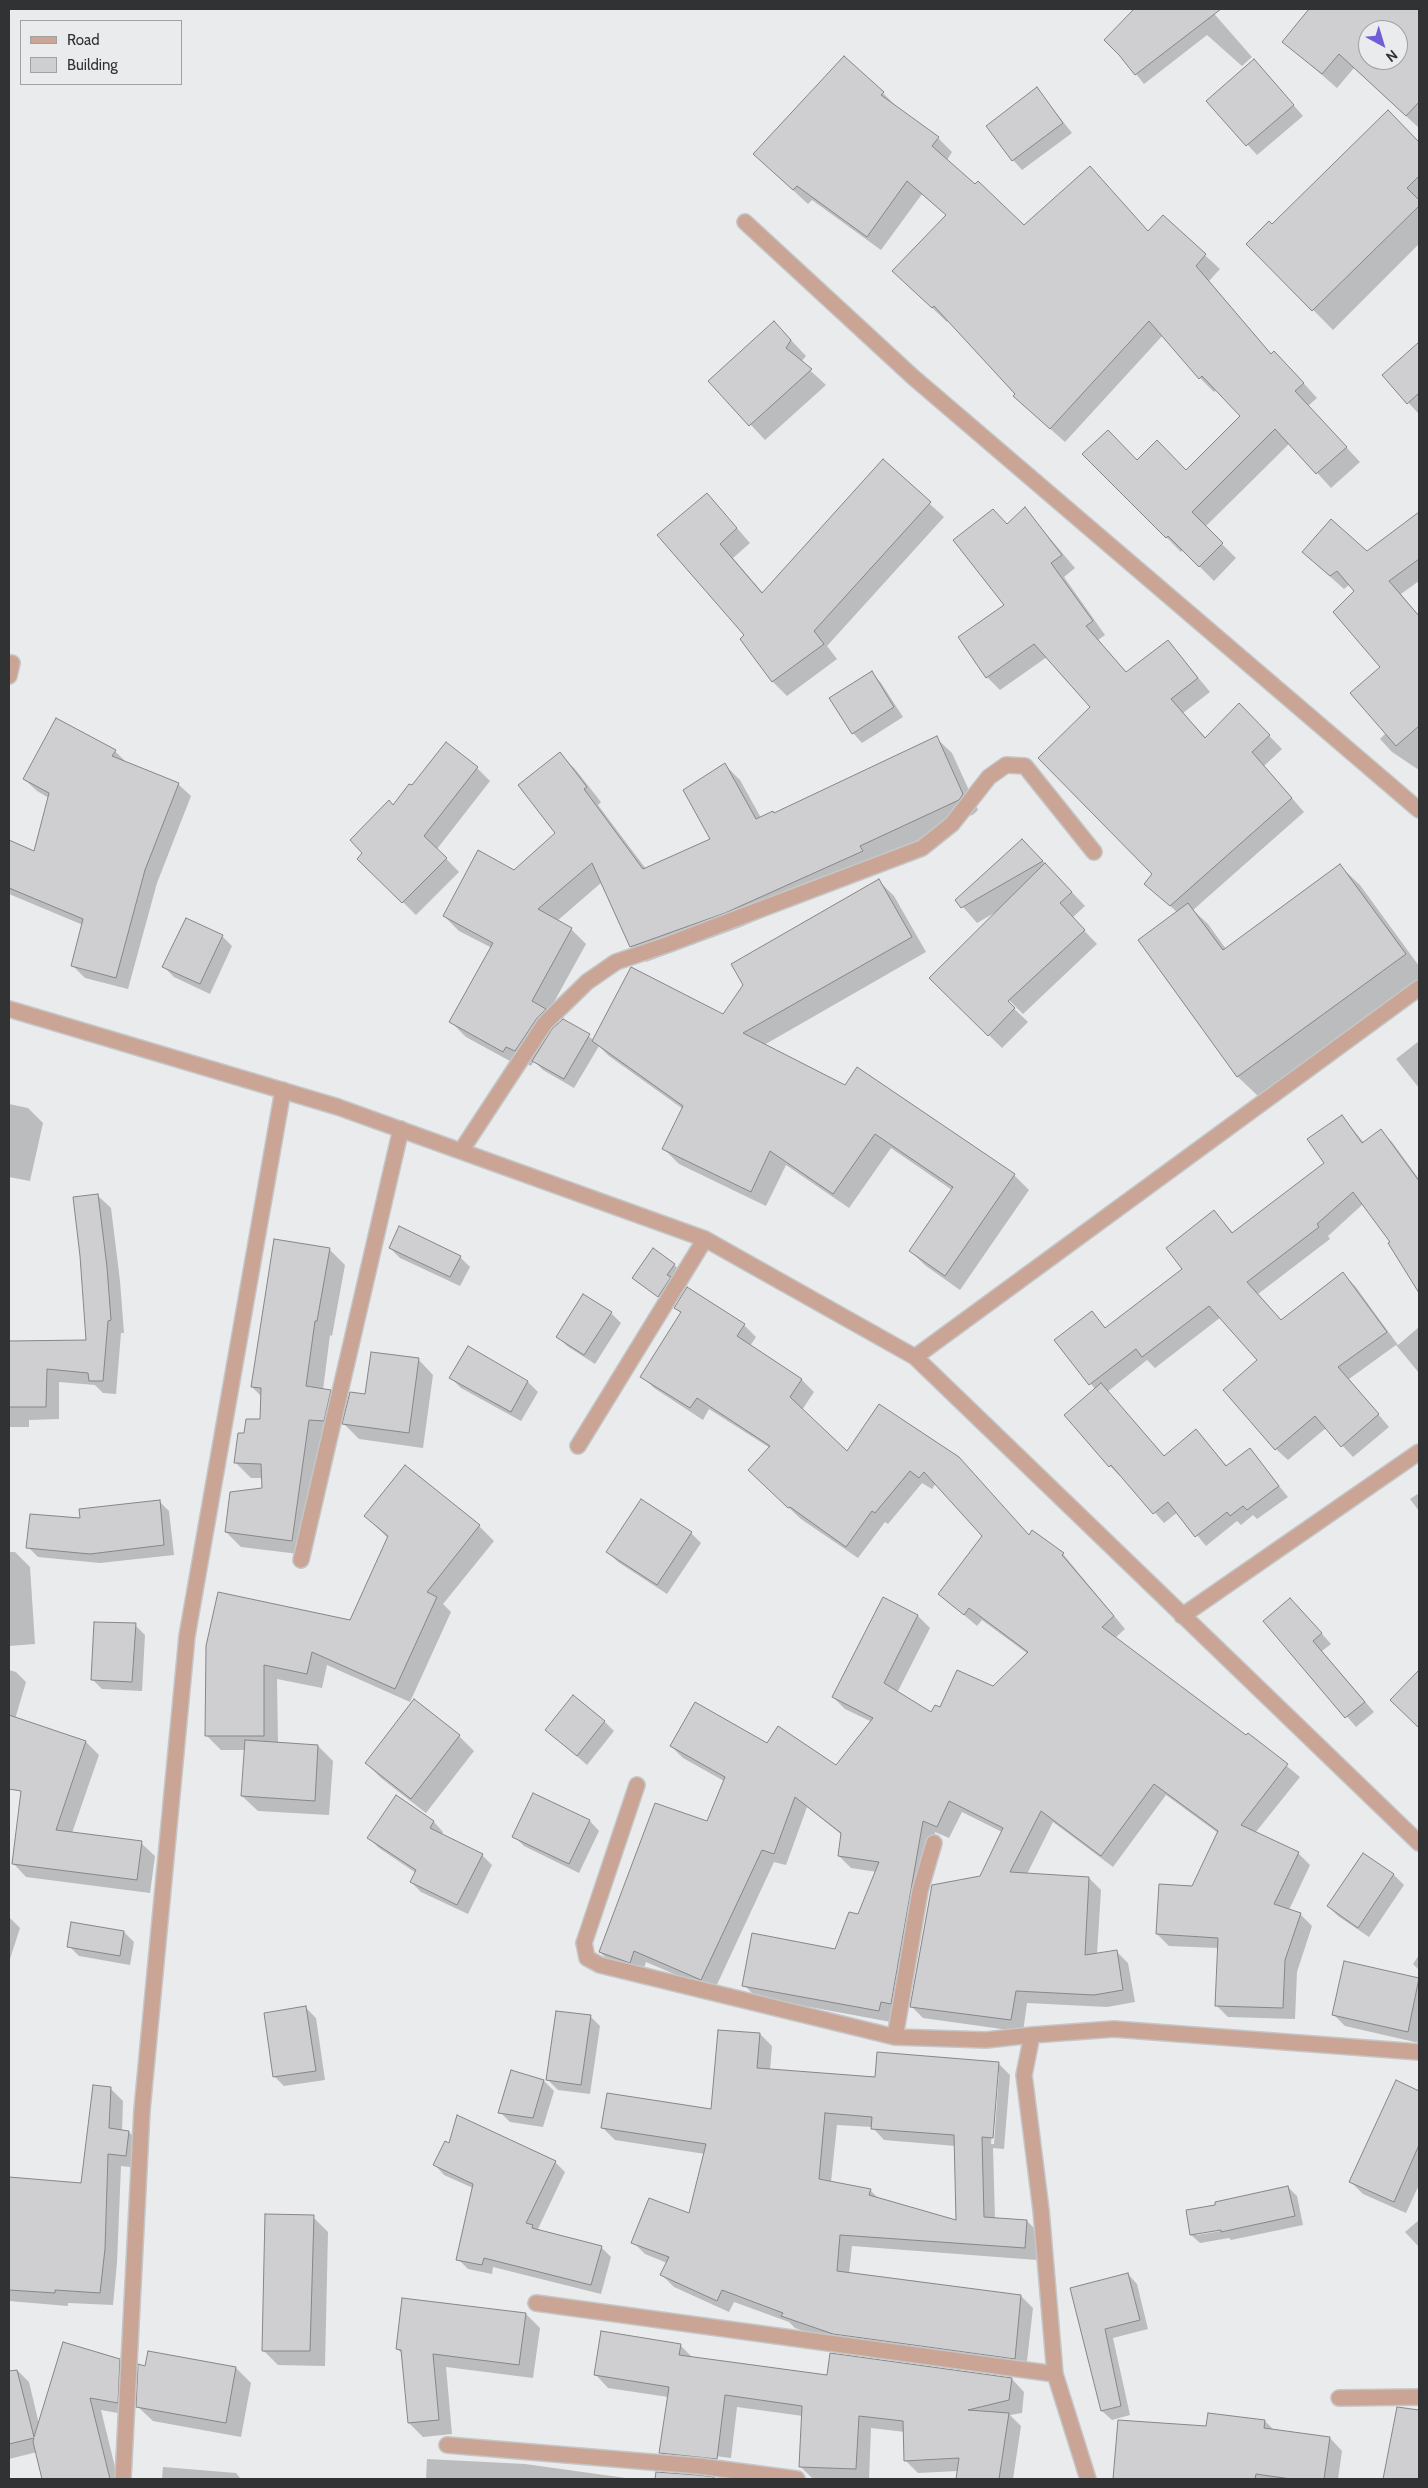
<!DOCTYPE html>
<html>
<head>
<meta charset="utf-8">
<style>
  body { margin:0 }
  #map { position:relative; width:1428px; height:2488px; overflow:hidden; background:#e9ebed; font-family:Cabin,sans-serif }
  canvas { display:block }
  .frame { position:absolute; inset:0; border:10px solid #313233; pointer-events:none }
  .legend { position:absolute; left:20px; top:20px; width:162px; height:65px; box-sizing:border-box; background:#e9ebed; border:1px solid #9fa1a3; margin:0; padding:6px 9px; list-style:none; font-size:15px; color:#313233 }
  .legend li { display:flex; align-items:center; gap:10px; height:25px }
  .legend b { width:25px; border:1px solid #9fa1a3 }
  .north { position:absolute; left:1358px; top:20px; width:50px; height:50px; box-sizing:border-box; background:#e9ebed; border:1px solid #9fa1a3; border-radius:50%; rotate:141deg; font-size:14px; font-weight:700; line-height:20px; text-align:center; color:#313233 }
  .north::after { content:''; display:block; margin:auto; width:18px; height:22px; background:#6e5fd9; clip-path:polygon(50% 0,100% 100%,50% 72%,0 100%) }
</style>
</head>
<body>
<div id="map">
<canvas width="1428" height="2488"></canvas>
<div class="frame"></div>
<ul class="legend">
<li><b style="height:6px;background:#caa595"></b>Road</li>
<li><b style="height:14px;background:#cfcfd1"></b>Building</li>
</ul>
<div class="north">N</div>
</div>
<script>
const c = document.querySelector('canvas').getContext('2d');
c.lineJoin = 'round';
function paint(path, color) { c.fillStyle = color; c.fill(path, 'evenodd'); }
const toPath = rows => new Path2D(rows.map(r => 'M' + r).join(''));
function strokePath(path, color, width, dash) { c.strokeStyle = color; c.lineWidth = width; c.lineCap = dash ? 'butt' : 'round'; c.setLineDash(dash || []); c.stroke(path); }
paint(toPath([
  [1173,9,1210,9,1252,57,1242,66,1207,35,1144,84,1121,55,1153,31],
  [1311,9,1419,9,1419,128,1354,68,1337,88,1284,42],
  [1368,30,1398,30,1398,60,1368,60],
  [1264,71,1303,116,1257,155,1208,101],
  [1037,89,1072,133,1022,170,1013,160],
  [883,93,897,107,938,138,952,152,947,160,1024,227,1149,233,1163,217,1220,269,1209,281,1272,355,1289,367,1317,398,1308,406,1360,462,1331,488,1290,443,1205,527,1236,558,1214,581,1183,550,1181,552,1084,454,1186,471,1241,416,1217,390,1214,392,1200,378,1163,335,1065,442,1029,410,949,320,947,322,908,285,947,216,922,194,881,250,812,200,808,204,769,168],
  [1388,112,1419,143,1419,244,1333,330,1248,244,1272,226],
  [774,322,806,356,801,362,826,385,765,440,710,381],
  [1419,343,1419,411,1418,413,1383,375],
  [883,461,944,517,827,646,837,659,787,696,773,682,742,639,746,636,659,535,707,494,750,543,733,558,763,593],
  [1025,509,1075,568,1064,577,1105,635,1098,640,1127,673,1168,641,1210,692,1183,713,1206,738,1239,705,1282,749,1264,766,1304,812,1193,910,1208,924,1226,949,1340,866,1360,885,1419,966,1419,979,1258,1096,1238,1077,1139,940,1177,912,1145,884,1153,874,1092,707,1047,657,1000,690,987,677,1006,605,1007,525],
  [1419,513,1419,581,1401,594,1419,616,1419,770,1392,752,1380,739,1386,733,1382,667,1356,591,1350,584,1344,589,1317,565,1367,553],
  [872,673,881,683,903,717,862,743,853,733],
  [936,738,952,753,978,810,974,814,874,861,877,867,741,927,646,962,631,947,602,882,557,921,571,929,586,944,548,1013,559,1024,563,1020,594,1040,724,1015,879,881,894,896,926,952,764,1045,1014,1175,1029,1190,960,1290,926,1266,910,1251,952,1190,891,1148,849,1208,786,1165,766,1206,679,1164,664,1149,683,1109,609,1056,599,1046,574,1088,543,1070,534,1061,531,1066,522,1061,519,1066,466,1037,451,1022,492,948,459,931,444,916,514,871,557,834,560,754,575,769,601,802,598,805,646,869,712,840,725,765,740,780,761,818,774,814],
  [115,751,128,764,178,784,191,796,157,883,128,989,85,978,72,965,83,925,9,894,9,841,35,853,49,798,37,791,24,779],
  [477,768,490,781,437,849,459,872,416,915,359,859,412,787],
  [1037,855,1085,906,1072,918,1097,944,1023,1014,1005,996,1003,998,1028,1022,1002,1048,931,978,996,912,977,923,957,900],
  [222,936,232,946,210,994,174,977,164,967],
  [1419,1041,1419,1088,1396,1059],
  [9,1104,28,1108,43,1123,30,1181,9,1177],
  [1342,1116,1364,1143,1380,1130,1392,1142,1419,1179,1419,1291,1389,1243,1391,1242,1363,1204,1328,1236,1330,1239,1258,1294,1282,1321,1343,1274,1355,1286,1398,1345,1419,1327,1419,1373,1396,1345,1349,1379,1389,1427,1353,1457,1326,1428,1288,1460,1276,1449,1225,1390,1259,1360,1221,1317,1155,1368,1147,1360,1107,1392,1165,1457,1196,1431,1227,1466,1250,1450,1288,1497,1257,1519,1253,1515,1241,1525,1237,1521,1206,1546,1178,1512,1164,1523,1121,1474,1120,1476,1110,1466,1095,1389,1056,1340,1091,1313,1106,1328,1184,1269,1214,1212,1234,1234,1326,1163],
  [97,1195,111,1208,120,1281,124,1333,121,1333,116,1394,103,1393,95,1385,59,1382,59,1419,29,1420,29,1427,9,1427,9,1342,87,1341],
  [275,1241,330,1250,345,1265,332,1336,330,1335,323,1390,330,1391,347,1408,418,1359,433,1375,423,1448,359,1439,342,1422,338,1436,324,1434,307,1555,241,1547,226,1532,264,1489,263,1478,251,1478,236,1463,245,1435,261,1421,262,1397,252,1387],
  [390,1248,460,1257,470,1267,460,1286,400,1258],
  [674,1265,679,1269,664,1300,633,1278],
  [675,1307,744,1325,756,1337,750,1346,802,1380,814,1392,802,1410,847,1453,879,1406,1030,1536,1063,1554,1125,1629,1115,1638,1246,1737,1248,1734,1300,1777,1255,1833,1298,1853,1310,1865,1289,1910,1300,1914,1312,1926,1297,1972,1295,2019,1228,2017,1216,2005,1218,1948,1169,1946,1157,1934,1193,1887,1218,1833,1166,1795,1113,1867,1053,1822,1027,1874,1089,1878,1101,1890,1097,1954,1116,1951,1128,1963,1135,2002,1107,2007,1027,2003,1023,2032,923,2018,911,2006,981,1877,1002,1832,962,1812,949,1838,935,1832,903,2015,891,2022,756,1997,744,1985,836,1951,858,1916,877,1872,851,1868,839,1856,842,1835,807,1807,786,1865,774,1862,714,1991,646,1962,642,1974,612,1964,600,1952,708,1823,724,1781,683,1758,671,1746,767,1744,836,1766,872,1722,845,1709,833,1697,918,1616,930,1628,897,1693,932,1714,993,1688,1028,1654,982,1620,977,1626,939,1594,983,1536,936,1483,932,1489,922,1483,888,1524,885,1522,858,1558,801,1519,761,1482,770,1448,709,1409,703,1420,654,1388,642,1376,682,1314],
  [611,1313,621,1323,595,1364,567,1346,557,1336],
  [468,1348,528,1382,538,1392,521,1421,461,1388,451,1378],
  [405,1467,479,1526,494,1541,443,1604,451,1612,410,1702,327,1665,322,1688,277,1679,278,1744,318,1746,333,1761,329,1815,258,1811,242,1796,245,1750,221,1750,207,1736,207,1646,351,1622,388,1538,365,1516],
  [1419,1493,1419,1511,1410,1499],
  [642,1500,691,1533,701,1543,667,1594,618,1562,608,1552],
  [159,1501,169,1511,174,1555,100,1563,38,1557,28,1547],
  [9,1552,15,1552,30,1567,35,1644,9,1646],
  [1300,1609,1331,1644,1322,1651,1374,1712,1356,1727,1265,1621],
  [135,1625,145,1635,142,1691,102,1689,92,1679],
  [9,1670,16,1672,26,1682,13,1726,9,1725],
  [1419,1672,1419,1727,1392,1700],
  [414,1701,459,1736,474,1751,426,1813,381,1778,366,1763],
  [604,1721,614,1731,587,1765,547,1730],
  [38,1726,86,1742,99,1755,72,1833,141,1843,155,1856,150,1893,26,1877,13,1863],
  [533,1795,590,1821,599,1831,579,1873,524,1846,514,1836],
  [396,1797,434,1822,443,1832,442,1835,482,1855,492,1865,468,1914,421,1892,411,1882,416,1873,379,1848,369,1838],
  [1363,1855,1394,1875,1404,1885,1369,1937,1338,1916,1328,1906],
  [9,1917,20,1928,9,1962],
  [124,1932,134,1942,130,1965,79,1956,69,1946],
  [1419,1955,1419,1970,1413,1964],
  [1345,1963,1419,1979,1419,2043,1345,2026,1333,2014],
  [306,2008,316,2018,325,2080,284,2086,274,2076],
  [590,2016,600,2026,590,2094,558,2090,548,2080],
  [760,2034,772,2046,770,2070,876,2078,998,2063,1010,2075,1004,2149,993,2148,995,2219,1027,2221,1039,2233,1037,2260,852,2246,849,2274,1021,2296,1033,2308,1026,2370,846,2346,795,2328,789,2322,734,2302,729,2312,674,2287,662,2275,667,2263,645,2254,633,2242,690,2215,705,2154,615,2140,603,2128,712,2110],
  [997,2072,999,2072,994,2144,991,2144],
  [837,2125,872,2127,884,2140,956,2146,957,2222,879,2199,870,2190,831,2182],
  [512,2071,544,2081,554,2091,543,2127,510,2122,500,2112],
  [1396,2082,1419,2092,1419,2185,1406,2213,1363,2194,1351,2182],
  [110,2088,123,2101,122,2131,129,2132,142,2145,139,2168,121,2166,117,2263,113,2305,68,2303,68,2306,9,2301,9,2178,82,2184],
  [555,2162,565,2172,537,2231,601,2247,611,2257,601,2294,493,2267,492,2274,468,2269,458,2259,473,2188,444,2175,435,2165],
  [1288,2187,1297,2196,1303,2225,1231,2240,1229,2238,1200,2243,1191,2235,1217,2206],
  [1227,2227,1227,2230,1197,2235,1197,2233],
  [313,2217,328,2232,325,2366,278,2365,263,2350],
  [1419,2220,1419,2247,1405,2232],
  [1128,2274,1137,2284,1148,2329,1113,2338,1130,2415,1112,2420,1102,2411,1072,2289],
  [526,2314,540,2328,533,2378,446,2367,452,2434,423,2437,409,2423,403,2354,397,2349],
  [680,2345,693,2358,828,2377,1012,2379,1024,2392,1022,2413,1010,2415,1021,2426,1013,2479,957,2479,958,2471,918,2473,906,2461,905,2432,871,2428,869,2479,813,2479,800,2466,803,2416,737,2407,731,2458,675,2451,668,2397,608,2388,596,2375],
  [149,2352,236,2368,251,2383,241,2437,153,2421,137,2406],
  [119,2360,131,2372,129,2415,101,2410,118,2479,44,2479,37,2452,9,2459,9,2372,17,2370,29,2382,39,2424],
  [1398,2408,1419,2412,1419,2479,1384,2479],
  [1265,2421,1274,2430,1330,2438,1342,2451,1338,2479,1116,2479,1115,2474,1207,2427],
  [427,2459,525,2464,633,2479,426,2479],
  [163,2467,236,2473,241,2479,162,2479]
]), '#0003');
const building = toPath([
  [1134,9,1221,9,1135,75,1119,55,1104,40,1134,9],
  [1309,9,1419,9,1419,102,1406,116,1339,54,1322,74,1282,42,1309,9],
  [1368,30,1398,30,1398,60,1368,60,1368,30],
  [844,56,884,92,881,95,939,137,932,146,975,184,978,181,1024,225,1090,166,1148,231,1163,215,1206,254,1196,266,1271,354,1274,351,1304,383,1295,391,1347,447,1316,474,1275,429,1192,512,1223,543,1199,567,1168,536,1166,538,1082,454,1108,430,1137,460,1157,440,1186,470,1240,416,1202,376,1199,379,1149,321,1050,429,1013,396,1015,394,934,306,932,308,892,271,946,215,907,181,867,237,797,186,793,190,753,154,844,56],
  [1254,59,1294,105,1246,146,1206,101,1254,59],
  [1037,87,1063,123,1012,161,986,126,1037,87],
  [1388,110,1419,142,1419,176,1407,188,1419,200,1419,206,1312,311,1246,244,1269,221,1272,224,1388,110],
  [774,321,791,340,786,348,812,369,749,426,708,381,774,321],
  [1419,342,1419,393,1407,404,1382,375,1419,342],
  [883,459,931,502,814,631,824,644,772,682,740,639,744,635,657,535,707,493,737,528,720,544,762,593,883,459],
  [1025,507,1062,555,1051,563,1093,621,1086,626,1126,672,1168,640,1198,678,1171,699,1205,738,1239,703,1270,735,1252,752,1292,798,1170,906,1144,884,1152,874,1038,758,1090,707,1034,644,986,678,958,637,1004,605,953,540,993,509,1007,524,1025,507],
  [1419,512,1419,559,1389,581,1419,616,1419,726,1396,746,1350,693,1380,667,1333,612,1354,591,1337,571,1330,576,1302,552,1331,519,1367,551,1419,512],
  [872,671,894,707,852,734,829,698,872,671],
  [56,718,116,750,112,756,179,783,145,870,116,978,71,966,83,919,9,888,9,840,34,851,49,793,23,779,56,718],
  [937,736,963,794,959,800,860,846,863,851,725,913,630,947,592,863,538,909,572,928,532,1001,546,1009,537,1018,515,1051,506,1047,503,1052,449,1022,493,943,443,916,478,850,514,870,555,833,518,785,560,752,587,787,584,789,643,869,710,839,683,790,725,763,756,819,773,811,774,813,937,736],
  [446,742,478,767,424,836,447,858,402,903,357,859,362,853,350,840,389,800,393,805,409,784,412,785,446,742],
  [1022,839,1043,861,961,908,955,900,1022,839],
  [1045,863,1072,892,1060,903,1085,930,1008,1001,1015,1008,988,1036,929,978,1045,863],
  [1340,864,1406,954,1237,1077,1138,940,1188,903,1223,950,1340,864],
  [879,879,912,937,743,1033,845,1085,857,1067,1015,1174,945,1276,909,1251,953,1187,875,1134,833,1194,770,1151,751,1192,662,1149,683,1106,592,1041,631,967,723,1014,743,985,731,964,879,879],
  [186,918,223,935,200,984,162,967,186,918],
  [563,1019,590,1034,564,1079,532,1061,552,1029,563,1019],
  [1342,1115,1362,1143,1381,1129,1419,1181,1419,1293,1388,1243,1390,1242,1353,1192,1317,1224,1319,1227,1247,1282,1281,1320,1343,1272,1387,1332,1338,1367,1379,1414,1341,1447,1315,1416,1275,1450,1223,1390,1257,1360,1209,1306,1142,1357,1136,1349,1089,1385,1054,1340,1092,1311,1105,1328,1182,1269,1166,1248,1214,1210,1232,1233,1324,1163,1307,1139,1342,1115],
  [98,1194,107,1267,111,1320,108,1321,103,1381,89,1381,88,1373,47,1369,46,1407,9,1407,9,1341,86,1340,80,1256,73,1197,98,1194],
  [399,1226,461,1256,450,1277,389,1248,399,1226],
  [274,1239,330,1248,317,1321,315,1321,306,1386,331,1390,324,1421,309,1420,292,1541,225,1532,230,1492,262,1488,261,1464,234,1463,238,1433,244,1433,246,1419,260,1419,261,1388,251,1387,274,1239],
  [653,1248,675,1264,667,1275,671,1277,658,1297,632,1278,653,1248],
  [687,1287,745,1324,737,1336,802,1379,790,1397,847,1451,879,1404,959,1457,1029,1535,1032,1530,1064,1553,1062,1555,1114,1616,1102,1627,1246,1735,1248,1733,1288,1764,1241,1825,1299,1852,1274,1904,1301,1913,1285,1960,1283,2008,1215,2006,1218,1938,1156,1934,1159,1884,1192,1886,1218,1831,1154,1784,1101,1856,1041,1811,1010,1872,1089,1877,1085,1955,1117,1950,1123,1990,1094,1995,1016,1991,1011,2020,910,2007,932,1885,980,1876,1003,1828,949,1801,937,1827,923,1821,891,2004,881,2002,879,2011,742,1986,752,1933,835,1949,849,1912,858,1914,879,1862,838,1856,841,1833,795,1797,774,1854,762,1850,701,1980,634,1951,630,1963,599,1952,655,1803,707,1821,725,1777,670,1746,695,1702,767,1743,778,1726,836,1765,873,1718,832,1697,883,1597,918,1615,884,1683,931,1712,935,1705,940,1707,957,1670,993,1686,1028,1652,969,1608,964,1615,938,1594,982,1536,924,1472,919,1478,910,1471,875,1513,872,1511,846,1547,790,1507,788,1508,748,1470,770,1446,697,1398,690,1408,640,1377,681,1312,674,1308,687,1287],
  [583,1294,612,1312,584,1355,556,1337,583,1294],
  [468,1346,528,1381,511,1412,449,1378,468,1346],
  [371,1352,419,1358,409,1433,342,1424,350,1392,365,1394,371,1352],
  [1101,1383,1164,1456,1196,1429,1226,1466,1250,1448,1279,1486,1247,1510,1243,1506,1230,1516,1227,1512,1195,1537,1168,1502,1153,1514,1111,1465,1109,1467,1064,1415,1101,1383],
  [405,1465,480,1525,427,1592,437,1597,395,1689,312,1652,307,1674,264,1665,264,1736,205,1736,206,1646,218,1592,350,1620,388,1536,364,1516,405,1465],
  [641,1499,692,1532,657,1585,606,1552,641,1499],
  [160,1500,164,1545,90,1554,26,1548,30,1514,80,1518,79,1509,160,1500],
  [1290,1598,1322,1633,1313,1641,1365,1702,1345,1718,1263,1621,1290,1598],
  [94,1622,136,1623,132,1682,91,1680,94,1622],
  [1419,1670,1419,1728,1390,1700,1419,1670],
  [573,1695,605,1721,577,1756,545,1730,573,1695],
  [414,1699,460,1735,411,1799,365,1763,414,1699],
  [9,1715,86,1741,56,1830,142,1841,137,1880,12,1864,21,1791,9,1789,9,1715],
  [245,1740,318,1745,315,1801,241,1796,245,1740],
  [533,1793,590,1820,569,1864,512,1837,533,1793],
  [396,1795,434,1821,430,1828,483,1854,457,1905,410,1882,416,1870,367,1838,396,1795],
  [1363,1853,1394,1874,1358,1928,1327,1906,1363,1853],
  [71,1922,124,1931,120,1956,67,1947,71,1922],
  [1344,1961,1419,1978,1408,2032,1332,2015,1344,1961],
  [306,2006,316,2071,273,2077,264,2013,306,2006],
  [556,2011,591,2015,581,2085,546,2080,556,2011],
  [718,2030,760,2033,757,2068,875,2077,877,2052,999,2062,993,2138,982,2137,984,2217,1027,2220,1025,2248,840,2235,837,2271,1021,2295,1015,2359,833,2334,781,2316,783,2313,722,2290,717,2301,660,2275,669,2257,631,2243,649,2198,689,2213,706,2144,601,2128,607,2093,711,2109,718,2030],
  [825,2113,872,2117,871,2129,954,2135,956,2220,869,2195,871,2189,819,2179,825,2113],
  [511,2070,544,2080,533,2118,498,2113,511,2070],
  [1396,2080,1419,2091,1419,2145,1394,2202,1349,2182,1396,2080],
  [93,2085,111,2087,109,2128,129,2131,126,2156,108,2154,105,2249,100,2293,55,2290,55,2293,9,2290,9,2177,81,2183,93,2085],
  [457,2115,556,2161,526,2223,533,2225,532,2228,602,2246,591,2285,484,2258,482,2265,456,2260,473,2184,433,2165,445,2141,449,2143,457,2115],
  [1288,2186,1295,2216,1221,2232,1221,2230,1190,2235,1186,2210,1215,2205,1215,2202,1288,2186],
  [265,2214,314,2215,310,2351,262,2351,265,2214],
  [1128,2273,1140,2320,1105,2329,1121,2406,1101,2411,1070,2288,1128,2273],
  [402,2298,526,2313,519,2365,433,2354,439,2420,408,2423,401,2350,396,2349,402,2298],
  [601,2331,681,2344,679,2355,827,2375,830,2353,1012,2378,1009,2400,968,2410,1009,2413,999,2479,956,2479,959,2458,904,2461,903,2421,859,2416,856,2469,799,2467,802,2406,725,2395,717,2459,659,2453,669,2387,594,2375,601,2331],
  [63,2342,120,2359,118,2403,90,2398,110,2479,42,2479,33,2442,34,2438,9,2444,9,2371,17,2370,34,2437,63,2342],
  [148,2351,236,2367,226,2423,136,2407,138,2364,145,2366,148,2351],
  [1397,2407,1419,2410,1419,2479,1383,2479,1397,2407],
  [1208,2413,1265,2420,1264,2428,1330,2437,1324,2479,1291,2479,1256,2474,1255,2479,1113,2479,1118,2420,1206,2426,1208,2413],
  [656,2472,698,2475,714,2477,714,2479,655,2479,656,2472]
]);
paint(building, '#cfcfd1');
strokePath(building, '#868688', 1);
const lane = toPath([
  [301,1560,401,1129]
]);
const street = toPath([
  [745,222,913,377,1419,810],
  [9,676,12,663],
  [9,1009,338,1107,705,1239,915,1357,1419,1843],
  [461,1151,545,1023,587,982,616,962,669,944,922,848,952,824,989,777,1006,765,1025,766,1094,852],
  [915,1357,1419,988],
  [578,1446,705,1239],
  [1182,1616,1419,1452],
  [637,1785,584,1943,587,1958,600,1965,895,2037,986,2040,1032,2035],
  [895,2037,920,1891,934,1843],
  [536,2303,1055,2374],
  [1339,2398,1419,2397],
  [447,2445,699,2466,797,2479],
  [123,2479,142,2110,187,1636,283,1090],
  [1088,2479,1055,2374,1041,2210,1024,2075,1032,2035,1114,2029,1419,2052]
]);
strokePath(lane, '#c4c6c8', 18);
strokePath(street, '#c4c6c8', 18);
strokePath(lane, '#caa595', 15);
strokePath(street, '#caa595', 15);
</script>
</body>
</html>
